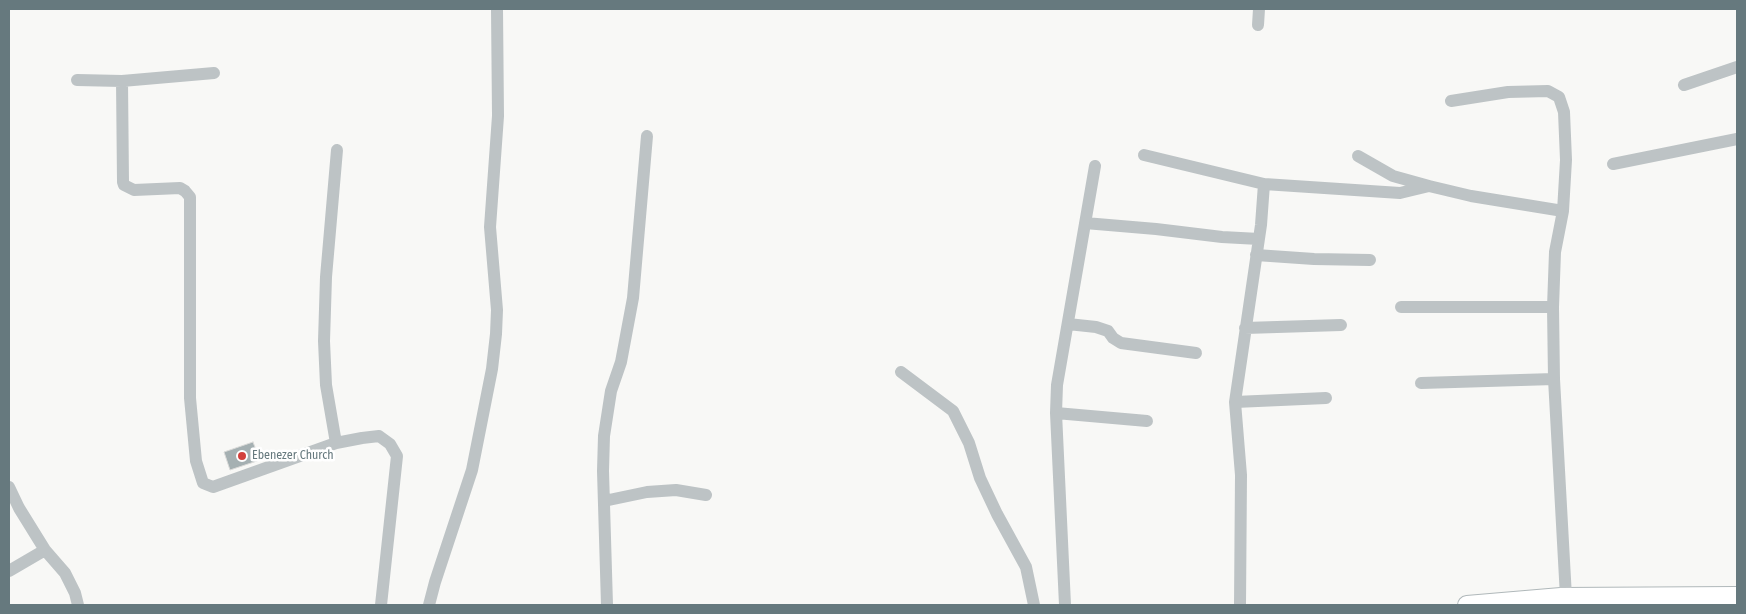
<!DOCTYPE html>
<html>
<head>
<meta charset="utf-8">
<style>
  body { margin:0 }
  #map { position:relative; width:1746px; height:614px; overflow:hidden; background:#f8f8f6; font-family:"Fira Sans Condensed",sans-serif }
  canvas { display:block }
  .frame { position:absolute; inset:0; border:10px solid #66797e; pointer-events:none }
</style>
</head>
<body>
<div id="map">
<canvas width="1746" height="614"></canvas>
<div class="frame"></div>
</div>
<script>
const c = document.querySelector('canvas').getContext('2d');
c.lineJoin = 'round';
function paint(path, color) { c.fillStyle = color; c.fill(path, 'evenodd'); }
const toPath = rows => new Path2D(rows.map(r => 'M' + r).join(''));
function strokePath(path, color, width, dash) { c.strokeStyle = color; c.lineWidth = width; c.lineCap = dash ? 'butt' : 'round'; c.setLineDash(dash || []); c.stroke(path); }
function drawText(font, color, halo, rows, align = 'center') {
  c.font = font + ' "Fira Sans Condensed",sans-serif'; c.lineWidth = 5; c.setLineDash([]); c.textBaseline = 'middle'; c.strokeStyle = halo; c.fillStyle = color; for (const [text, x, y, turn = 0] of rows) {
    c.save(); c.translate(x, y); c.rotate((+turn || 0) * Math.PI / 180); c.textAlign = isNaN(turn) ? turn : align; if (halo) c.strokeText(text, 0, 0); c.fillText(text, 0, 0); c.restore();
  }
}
const building = toPath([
  [253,442,260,460,230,470,224,452,253,442]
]);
paint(building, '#a5b0b2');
strokePath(building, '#dadad8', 1);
const secondary = toPath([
  [1467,605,1561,597,1737,596]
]);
strokePath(secondary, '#b0b8ba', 20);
strokePath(toPath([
  [1258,25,1259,9],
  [77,80,122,81,214,73],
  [122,81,123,182,124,185,134,190,180,188,185,191,190,197,190,398,196,461,203,483,213,487,336,443,362,438,379,436,390,444,397,456,381,605],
  [1684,85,1737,67],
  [1451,101,1508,92,1548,91,1559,97,1564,112,1566,160,1563,211,1555,252,1553,307,1554,379,1566,597],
  [1144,155,1264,184,1400,193,1429,186],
  [1358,156,1393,176,1429,186,1471,196,1563,211],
  [1613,164,1737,139],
  [1085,223,1156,229,1222,237,1259,239],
  [1256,255,1314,259,1370,260],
  [1401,307,1553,307],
  [1068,324,1096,327,1108,331,1113,338,1121,343,1196,353],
  [1245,328,1341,325],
  [901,372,953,411,969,443,980,478,997,514,1026,567,1034,605],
  [1421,383,1554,379],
  [1235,402,1326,398],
  [1056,413,1147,421],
  [336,443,326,385,324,341,326,277,337,150],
  [9,487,19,508,45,550,9,571],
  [604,501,647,492,676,490,706,495],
  [45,550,65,573,75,593,78,605],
  [429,605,435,582,472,470,492,369,496,334,497,310,490,227,498,116,497,9],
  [607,605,603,471,604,436,611,391,621,362,633,298,647,136],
  [1065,605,1056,413,1057,385,1095,166],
  [1240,605,1241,475,1235,402,1261,225,1264,184]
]), '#bdc3c5', 12);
strokePath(secondary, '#fff', 18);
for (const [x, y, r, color] of [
  [242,456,5,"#d2403c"]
]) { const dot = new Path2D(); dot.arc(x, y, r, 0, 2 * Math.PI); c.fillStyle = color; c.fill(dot); strokePath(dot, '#fff', 2); }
drawText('12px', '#66797e', '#fff', [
  ["Ebenezer Church",252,456]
], 'left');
</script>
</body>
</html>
